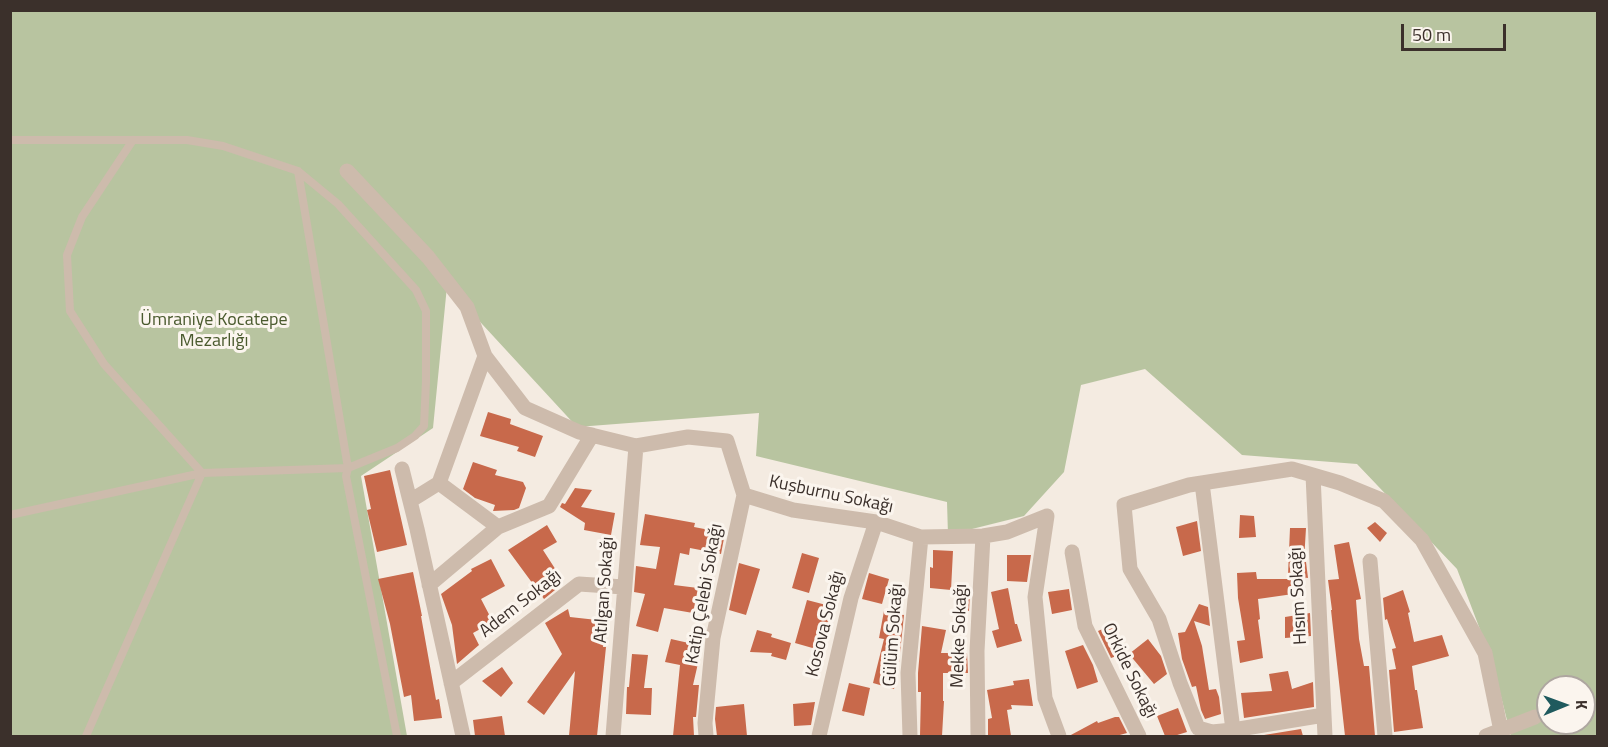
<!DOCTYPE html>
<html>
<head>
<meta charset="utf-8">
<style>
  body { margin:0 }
  #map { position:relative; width:1608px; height:747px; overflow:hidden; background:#f4ebe1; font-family:"Titillium Web",sans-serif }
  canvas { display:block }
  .frame { position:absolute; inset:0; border:12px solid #3b302b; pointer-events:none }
  .north { position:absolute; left:1536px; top:675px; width:60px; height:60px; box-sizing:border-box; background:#fbf5ee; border:2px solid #aea6a0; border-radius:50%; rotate:89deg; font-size:16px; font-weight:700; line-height:24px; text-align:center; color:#3b302b }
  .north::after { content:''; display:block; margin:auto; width:21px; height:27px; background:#1f5a5e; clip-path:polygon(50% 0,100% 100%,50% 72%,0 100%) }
  .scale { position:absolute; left:1401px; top:24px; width:105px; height:27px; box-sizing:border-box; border:3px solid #3b302b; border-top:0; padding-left:8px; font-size:18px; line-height:21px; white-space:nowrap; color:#3b302b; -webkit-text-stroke:4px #fbf5ee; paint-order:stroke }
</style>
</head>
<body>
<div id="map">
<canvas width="1608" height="747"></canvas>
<div class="frame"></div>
<div class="north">K</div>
<div class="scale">50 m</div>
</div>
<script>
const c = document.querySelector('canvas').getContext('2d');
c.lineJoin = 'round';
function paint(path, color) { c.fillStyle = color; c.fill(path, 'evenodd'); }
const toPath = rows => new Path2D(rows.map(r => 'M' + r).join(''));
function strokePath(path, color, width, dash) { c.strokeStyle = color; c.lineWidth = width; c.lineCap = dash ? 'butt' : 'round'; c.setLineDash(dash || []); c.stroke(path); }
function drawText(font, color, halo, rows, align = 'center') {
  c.font = font + ' "Titillium Web",sans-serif'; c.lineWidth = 6; c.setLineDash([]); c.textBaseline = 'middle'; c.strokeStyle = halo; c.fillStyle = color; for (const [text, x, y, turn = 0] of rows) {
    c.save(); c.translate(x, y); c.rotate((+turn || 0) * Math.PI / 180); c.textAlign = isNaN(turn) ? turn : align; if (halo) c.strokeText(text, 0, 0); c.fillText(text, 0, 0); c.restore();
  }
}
paint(toPath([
  [10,11,1597,11,1597,736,1511,736,1492,661,1457,569,1357,464,1242,455,1145,369,1081,385,1064,472,1024,516,948,535,947,502,756,456,759,413,577,427,447,286,433,428,361,476,407,736,11,736],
  [1548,687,1584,687,1584,723,1548,723]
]), '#b8c4a0');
paint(toPath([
  [488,412,511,419,510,424,543,436,535,457,517,451,519,447,480,436],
  [473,462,497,470,495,475,523,482,526,488,519,508,514,510,493,511,495,505,475,498,463,489],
  [390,470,407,545,377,552,367,510,371,509,364,476],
  [575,488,592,490,581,507,615,513,611,535,584,530,585,523,560,507,562,503,565,504],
  [645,514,695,523,694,527,725,533,721,554,690,548,689,555,680,553,674,585,698,588,693,613,664,608,658,632,636,626,645,594,634,592,636,566,656,569,660,547,640,545],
  [1240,515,1254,516,1256,537,1239,538],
  [1197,521,1201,551,1183,556,1176,527],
  [1375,522,1387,533,1380,542,1367,528],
  [547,525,557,542,543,550,563,581,555,590,544,599,508,550],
  [1290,528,1306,528,1304,561,1306,562,1308,578,1288,575],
  [1349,542,1361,599,1356,600,1359,639,1364,666,1369,666,1375,736,1345,736,1331,610,1332,610,1328,580,1339,579,1334,545],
  [933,550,953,551,951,590,930,588,930,567,933,568],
  [802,553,819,558,809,593,792,588],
  [1007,555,1031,555,1027,582,1007,581],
  [491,559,505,586,481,599,493,622,473,633,479,645,457,664,452,625,441,594,472,571,471,569],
  [739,563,760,569,746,615,729,610],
  [413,572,422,616,421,616,436,700,439,699,442,718,414,721,411,695,404,697,390,624,378,579],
  [1256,572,1257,579,1293,579,1293,594,1258,599,1260,619,1258,620,1263,658,1240,663,1237,641,1245,640,1238,598,1237,573],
  [869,573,889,579,882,604,862,599],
  [1008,588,1015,624,1017,624,1022,641,997,648,992,631,999,629,991,592],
  [1069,589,1072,610,1052,614,1048,592],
  [1403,590,1410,612,1408,613,1414,642,1442,635,1449,656,1412,666,1415,690,1417,690,1423,728,1394,732,1389,670,1396,669,1392,649,1396,648,1387,619,1385,620,1383,598],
  [957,591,970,592,969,611,955,610],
  [807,600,834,607,823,651,795,643],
  [1199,604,1208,607,1210,626,1194,621,1202,646,1209,690,1216,689,1219,697,1221,714,1205,719,1201,710,1196,686,1192,687,1182,659,1178,633,1185,632],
  [568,609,570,617,606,621,603,647,606,647,597,736,569,736,575,671,544,715,527,702,562,654,545,623],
  [884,611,904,615,898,672,894,689,873,683,884,639,879,638],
  [1310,613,1311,636,1285,638,1285,617],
  [1114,624,1125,653,1111,658,1098,631],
  [922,626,946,630,941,653,967,653,968,673,943,673,943,701,944,701,942,736,920,736,921,692,918,692,918,673],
  [757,630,772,634,771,637,791,643,786,660,771,656,772,653,750,652],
  [671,639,702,646,693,685,699,685,696,717,693,717,694,736,673,736,680,665,665,662],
  [1148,639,1161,656,1167,674,1154,684,1129,654],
  [1083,645,1093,665,1098,682,1077,689,1065,651],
  [632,654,648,655,644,688,652,688,651,715,626,714,627,687,629,687],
  [502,667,513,683,501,697,482,681],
  [1288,671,1292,689,1313,682,1314,707,1244,718,1241,693,1272,691,1269,674],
  [1029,679,1033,706,1011,705,1012,709,1007,710,1011,736,988,736,988,719,992,718,987,690,1014,685,1013,681],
  [849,683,870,688,864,716,842,711],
  [815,702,811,725,794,726,793,704],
  [744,704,747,736,717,736,715,719,716,707],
  [1178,708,1187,732,1174,736,1165,736,1157,716],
  [502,716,505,736,475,736,473,720],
  [1115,717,1119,717,1127,733,1116,736,1069,736,1097,721,1098,723],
  [1301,729,1303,736,1264,736,1264,735]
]), '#c8694b');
strokePath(toPath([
  [10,140,187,140,223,146,298,171,338,204,416,290,426,311,426,381,424,426,415,436,397,448,348,468,346,476,397,736],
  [10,515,202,473,348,468,298,171],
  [86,736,202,473,104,364,70,311,67,255,82,217,133,140]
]), '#cdbbac', 8);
strokePath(toPath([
  [347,171,428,257,467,307,485,356],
  [402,469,417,529,463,736],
  [1313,475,1324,715],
  [1202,483,1233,730,1324,715,1325,736],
  [410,501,439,483,485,356,525,408,579,432,636,446,688,437,727,441,744,495,793,510,876,522,921,537,983,536,1007,532,1047,516],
  [1047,516,1035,597,1045,698,1059,736],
  [498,527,549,506,592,435],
  [1072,552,1085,626,1139,736],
  [1370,561,1385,736],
  [429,585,498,527,439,483],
  [451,683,579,584,624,587],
  [613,736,636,446],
  [706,736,705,723,713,638,744,495],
  [819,736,851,598,876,522],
  [910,736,908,673,921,537],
  [978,736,977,651,983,536],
  [1234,736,1233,730,1212,732,1198,728,1180,683,1159,619,1130,569,1124,505,1189,485,1292,469,1340,483,1384,501,1422,540,1485,653,1502,736],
  [1486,736,1535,717]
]), '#cdbbac', 15);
drawText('18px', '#4a5a2e', '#fbf5ee', [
  ["Ümraniye Kocatepe",214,321],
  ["Mezarlığı",214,342]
]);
drawText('18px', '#3b302b', '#fbf5ee', [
  ["Kuşburnu Sokağı",831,495,12],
  ["Atılgan Sokağı",605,590,-86],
  ["Katip Çelebi Sokağı",705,594,-80],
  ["Hısım Sokağı",1299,596,-93],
  ["Adem Sokağı",521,604,-38],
  ["Kosova Sokağı",826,624,-76],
  ["Gülüm Sokağı",894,635,-86],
  ["Mekke Sokağı",960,636,-88],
  ["Orkide Sokağı",1129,671,64]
]);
</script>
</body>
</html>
